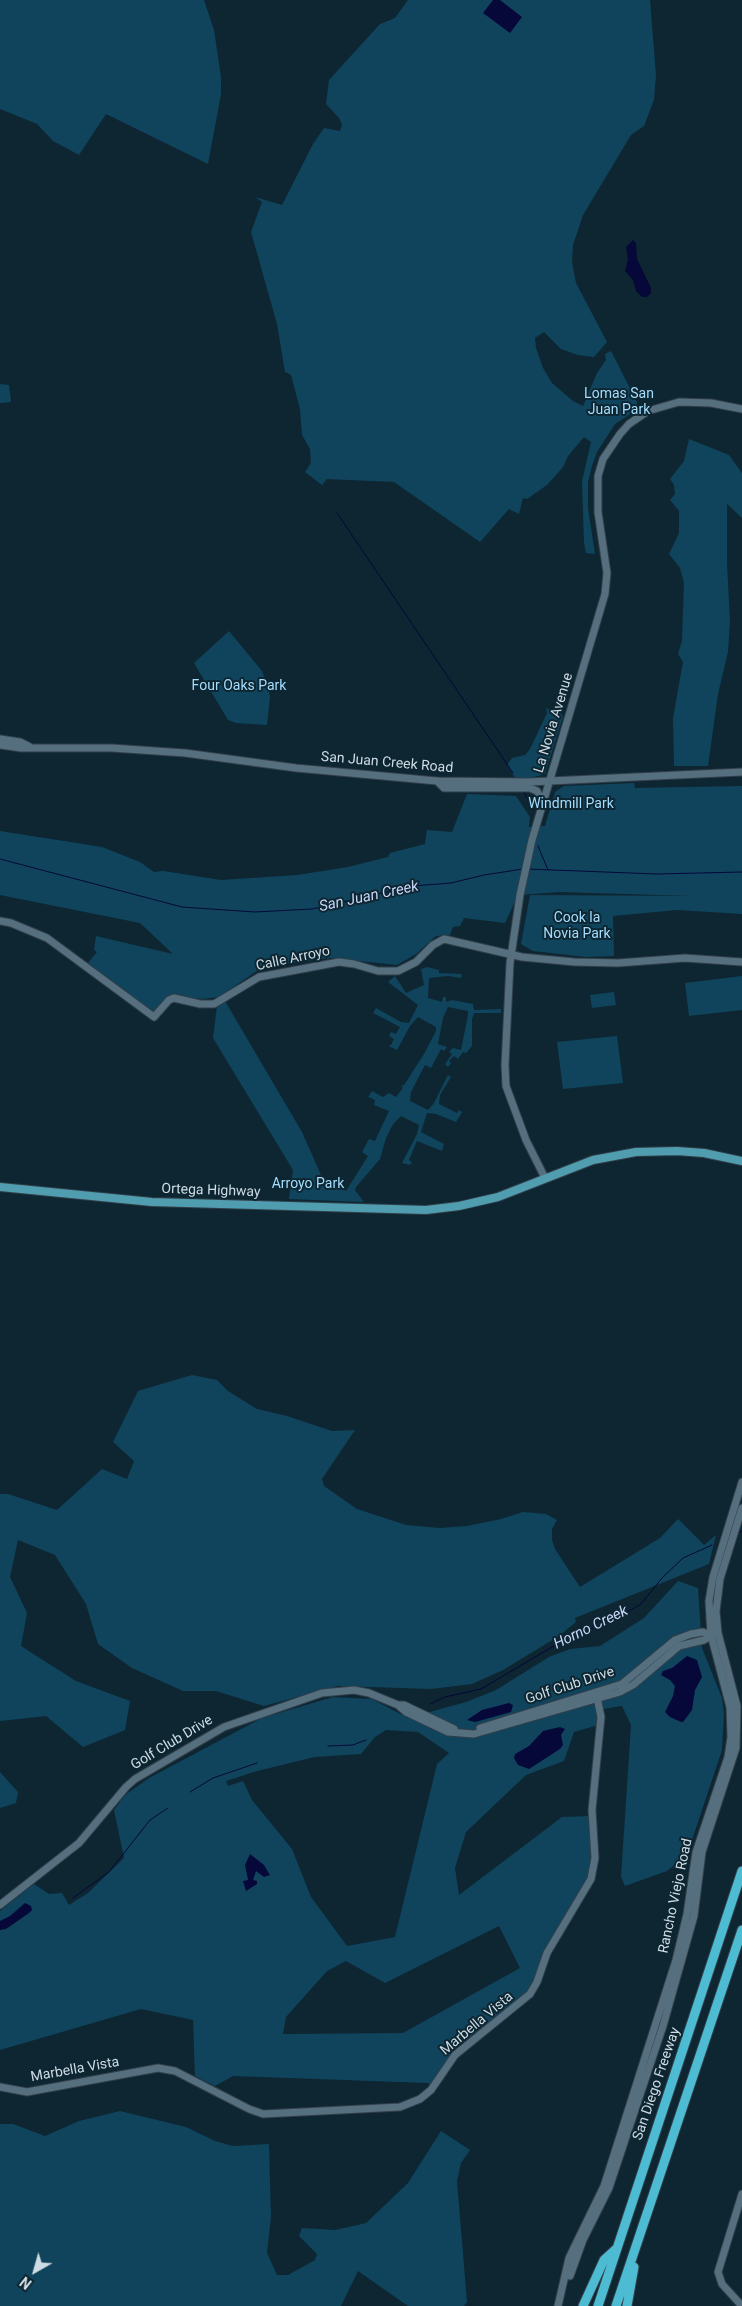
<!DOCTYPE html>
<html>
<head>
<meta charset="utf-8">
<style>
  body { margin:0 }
  #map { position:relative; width:742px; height:2306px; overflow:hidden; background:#0d2632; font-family:Roboto,sans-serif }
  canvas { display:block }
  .north { position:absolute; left:10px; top:2246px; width:50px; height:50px; -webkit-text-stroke:4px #0d2632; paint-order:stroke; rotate:218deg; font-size:14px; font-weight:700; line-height:20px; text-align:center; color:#cedce4 }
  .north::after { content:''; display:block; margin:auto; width:18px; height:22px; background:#cedce4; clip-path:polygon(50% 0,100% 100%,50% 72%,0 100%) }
</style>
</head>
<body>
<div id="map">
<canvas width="742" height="2306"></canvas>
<div class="north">N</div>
</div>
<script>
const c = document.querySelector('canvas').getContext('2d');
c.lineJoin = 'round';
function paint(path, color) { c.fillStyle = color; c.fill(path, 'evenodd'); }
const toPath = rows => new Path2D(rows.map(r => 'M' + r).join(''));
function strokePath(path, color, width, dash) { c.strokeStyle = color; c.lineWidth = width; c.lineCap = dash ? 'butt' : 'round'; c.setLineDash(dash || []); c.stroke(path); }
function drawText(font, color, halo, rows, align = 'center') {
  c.font = font + ' Roboto,sans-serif'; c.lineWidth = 4; c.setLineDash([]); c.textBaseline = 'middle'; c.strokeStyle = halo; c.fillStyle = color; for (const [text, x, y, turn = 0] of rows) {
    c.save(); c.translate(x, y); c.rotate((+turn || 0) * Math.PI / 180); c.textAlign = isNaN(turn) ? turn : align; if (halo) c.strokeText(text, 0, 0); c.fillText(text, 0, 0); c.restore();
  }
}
paint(toPath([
  [0,0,204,0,214,30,221,77,221,94,208,164,106,114,79,155,53,141,37,124,0,109],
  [408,0,650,0,656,75,654,100,644,126,631,135,583,215,573,245,572,262,576,283,607,342,594,357,578,355,561,349,544,332,535,338,536,348,543,368,552,383,573,401,583,406,597,373,606,360,605,354,611,351,637,402,637,410,615,424,597,452,592,466,588,482,588,508,595,554,586,553,584,543,582,481,591,442,584,437,568,456,563,467,547,485,527,499,523,498,519,514,509,509,480,542,394,482,327,479,322,485,305,472,311,463,310,449,302,435,300,409,291,375,285,372,277,324,251,232,262,202,255,197,282,205,313,144,324,128,340,131,342,125,339,118,326,104,329,80,380,24,395,18],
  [0,384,9,385,11,402,0,403],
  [689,439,729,455,742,473,742,518,727,504,727,563,730,621,728,652,718,694,708,766,674,766,673,718,683,662,678,654,682,641,684,583,680,568,669,554,679,533,679,511,670,500,675,494,674,485,670,479,684,461],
  [229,631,262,671,267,684,270,697,267,725,236,723,228,720,194,663],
  [546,708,560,713,563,716,545,774,527,779,516,779,507,765,512,758,525,755,530,749,547,713],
  [634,783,635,788,742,786,742,914,677,910,613,916,614,956,586,957,533,951,521,944,530,895,692,896,559,892,520,895,516,899,505,923,464,918,460,926,453,927,450,935,436,936,416,954,397,965,331,958,264,966,219,997,202,999,168,996,153,1012,88,963,97,952,94,950,96,936,173,954,140,923,0,895,0,831,102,847,140,862,154,872,163,871,221,880,297,875,348,867,388,857,390,853,425,844,427,830,452,832,467,794,516,796,530,817,529,827,545,826,555,792,564,786],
  [427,967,439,970,439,973,462,974,461,978,448,976,429,978,428,998,442,1002,443,997,446,997,446,1002,452,1000,473,1004,474,1010,501,1009,501,1013,474,1013,472,1019,472,1046,466,1053,463,1052,458,1059,454,1056,449,1061,451,1063,448,1067,445,1064,452,1054,449,1052,453,1048,461,1050,468,1015,468,1011,448,1007,443,1018,438,1044,447,1047,444,1051,441,1049,431,1068,425,1065,411,1092,410,1101,428,1110,434,1103,448,1075,451,1077,440,1095,439,1104,457,1113,459,1110,462,1112,461,1114,456,1122,436,1114,427,1113,421,1132,444,1144,442,1151,417,1141,409,1160,412,1162,410,1165,402,1163,417,1134,419,1125,401,1116,393,1124,386,1138,380,1159,356,1187,355,1190,364,1202,289,1199,293,1170,213,1038,217,1006,225,1001,302,1132,321,1175,346,1191,368,1156,362,1152,369,1139,375,1141,389,1111,374,1105,375,1100,368,1097,372,1091,383,1097,389,1093,396,1097,403,1088,401,1086,404,1085,424,1054,436,1031,436,1027,418,1017,410,1026,397,1050,388,1046,391,1045,394,1039,389,1036,391,1032,396,1034,400,1027,373,1013,376,1008,401,1022,409,1023,418,1005,388,982,395,976,406,993,424,985,421,969],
  [742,976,742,1010,689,1016,685,983],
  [614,992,616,1005,592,1008,590,995],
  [617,1036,623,1083,563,1089,557,1042],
  [192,1375,217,1380,228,1391,257,1409,287,1416,332,1431,355,1430,322,1479,324,1486,357,1509,406,1525,440,1528,467,1526,501,1519,523,1512,546,1514,557,1520,552,1529,552,1540,555,1549,580,1587,660,1538,678,1519,704,1545,716,1535,709,1564,575,1618,576,1622,559,1636,503,1670,472,1684,431,1689,338,1686,264,1706,216,1691,183,1691,132,1668,98,1644,86,1604,55,1555,18,1540,10,1577,27,1613,21,1646,76,1681,130,1701,125,1730,83,1747,46,1716,0,1721,0,1494,8,1494,57,1510,102,1469,127,1479,134,1461,113,1442,138,1391],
  [678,1581,698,1588,702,1648,722,1698,724,1714,722,1750,687,1855,667,1871,625,1886,621,1877,631,1725,622,1706,596,1710,598,1725,574,1732,564,1761,526,1775,466,1832,455,1868,459,1895,562,1817,592,1816,595,1864,547,1953,535,1987,455,2055,433,2086,428,2083,233,2076,215,2086,195,2076,193,2020,141,2009,0,2050,0,1911,34,1884,49,1894,62,1893,69,1905,88,1893,124,1858,114,1810,125,1795,149,1778,262,1718,333,1697,372,1699,408,1718,466,1702,496,1690,549,1657,570,1649,600,1646,644,1618],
  [386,1730,418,1732,449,1753,437,1764,395,1937,347,1946,311,1897,292,1849,252,1800,243,1781,228,1786,226,1781,257,1771,315,1757,361,1754,375,1737],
  [499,1926,520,1968,403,2033,283,2034,286,2017,327,1971,346,1961,385,1983],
  [0,1772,18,1792,16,1803,0,1808],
  [120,2111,186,2127,215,2141,233,2146,269,2144,271,2217,267,2253,277,2275,288,2275,315,2260,317,2254,299,2236,302,2228,335,2230,366,2223,408,2183,441,2131,470,2150,461,2163,457,2181,467,2302,464,2306,408,2306,358,2271,341,2306,0,2306,0,2124,13,2124,45,2136,79,2121]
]), '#10445c');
paint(toPath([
  [493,0,500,0,522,17,510,33,483,13],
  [633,240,636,243,637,259,651,288,651,293,647,297,642,297,636,291,633,280,625,271,628,259,626,247],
  [687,1656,697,1660,702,1677,695,1690,692,1710,683,1722,681,1722,670,1717,665,1712,673,1696,675,1686,670,1680,661,1675,663,1671,672,1668],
  [509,1703,513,1705,511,1712,475,1722,467,1720,482,1710],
  [560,1727,565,1729,561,1735,563,1745,560,1749,529,1769,518,1765,514,1758,515,1754,529,1746,543,1731],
  [250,1854,264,1865,270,1875,264,1877,256,1871,253,1880,257,1881,257,1884,246,1891,243,1881,248,1880,245,1865],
  [25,1903,31,1906,32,1910,29,1913,6,1929,0,1930,0,1921,10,1916]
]), '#050839');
strokePath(toPath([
  [337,513,513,773],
  [524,792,531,807],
  [538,846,548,870],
  [0,859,182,907,255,912,312,909,413,886,451,883,484,875,523,869],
  [527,869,657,874,742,872],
  [740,1532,742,1531],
  [430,1704,445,1697,481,1689,569,1637,614,1620,641,1604,662,1578,683,1558,712,1545],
  [328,1746,353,1745,366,1740],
  [190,1792,213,1778,257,1763],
  [73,1898,109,1872,150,1820,168,1808]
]), '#050839', 1);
const secondary = toPath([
  [0,739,20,742,30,747],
  [0,745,21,748,112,748,185,753,296,768,437,781,528,782,742,772],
  [437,781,444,788,530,788,537,791,543,803],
  [0,921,11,923,47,938,154,1017,169,1000,174,998,200,1004,214,1004,259,977,339,962,354,964,378,971,398,971,416,962,433,945,444,939,522,957,574,962,618,963,685,958,742,962],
  [545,1178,526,1140,506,1086,505,1065,510,963,520,895,532,840,605,594,607,573,598,512,598,476,603,459,620,434,629,424,648,411,679,402,711,403,742,409],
  [398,1705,404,1705,454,1729],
  [480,1728,622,1684,675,1640,691,1634,703,1632,711,1635],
  [0,1905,79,1843,126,1787,135,1779,224,1727,322,1693,354,1690,369,1693,398,1705,406,1712,448,1732,474,1734,620,1692,633,1685,679,1646,704,1640,714,1634],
  [0,2087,27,2092,158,2068,175,2071,249,2109,263,2114,400,2107,420,2099,431,2090,455,2055,530,1994,537,1982,547,1953,591,1879,595,1858,592,1810,601,1717,596,1692],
  [742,2194,718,2272,722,2284,742,2306],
  [570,2276,583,2240,609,2188,663,2026,694,1916,702,1852,736,1748,737,1706,718,1633,716,1611,720,1579,742,1508],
  [558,2306,569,2258,604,2186,676,1960,687,1914,696,1852,728,1757,731,1737,730,1707,711,1635,709,1601,713,1577,742,1482]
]);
const primary = toPath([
  [0,1187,152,1202,426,1210,459,1206,498,1197,593,1160,636,1152,677,1151,704,1153,742,1161]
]);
const highway = toPath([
  [583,2306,604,2260,616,2249],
  [598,2306,742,1871],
  [616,2306,742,1930],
  [627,2306,634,2267]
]);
strokePath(secondary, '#313f4a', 9);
strokePath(primary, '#313f4a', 10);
strokePath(highway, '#313f4a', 11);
strokePath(secondary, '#556f7e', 7);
strokePath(primary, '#509db0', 8);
strokePath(highway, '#4dbbd2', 9);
drawText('14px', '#a4ddfd', '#0d2632', [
  ["Lomas San",619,394],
  ["Juan Park",619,410],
  ["Four Oaks Park",239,686],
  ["Windmill Park",571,804],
  ["Cook la",577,918],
  ["Novia Park",577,934],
  ["Arroyo Park",308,1184]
]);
drawText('14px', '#cedce4', '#0d2632', [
  ["La Novia Avenue",554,723,-73],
  ["San Juan Creek Road",387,763,5],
  ["Calle Arroyo",293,959,-12],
  ["Ortega Highway",211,1191,2],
  ["Golf Club Drive",570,1686,-18],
  ["Golf Club Drive",172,1743,-31],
  ["Rancho Viejo Road",676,1896,-78],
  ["Marbella Vista",477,2024,-40],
  ["Marbella Vista",75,2070,-10],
  ["San Diego Freeway",657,2084,-71]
]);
drawText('italic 15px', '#c8d5f7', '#0d2632', [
  ["San Juan Creek",369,897,-12],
  ["Horno Creek",591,1628,-26]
]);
</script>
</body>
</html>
